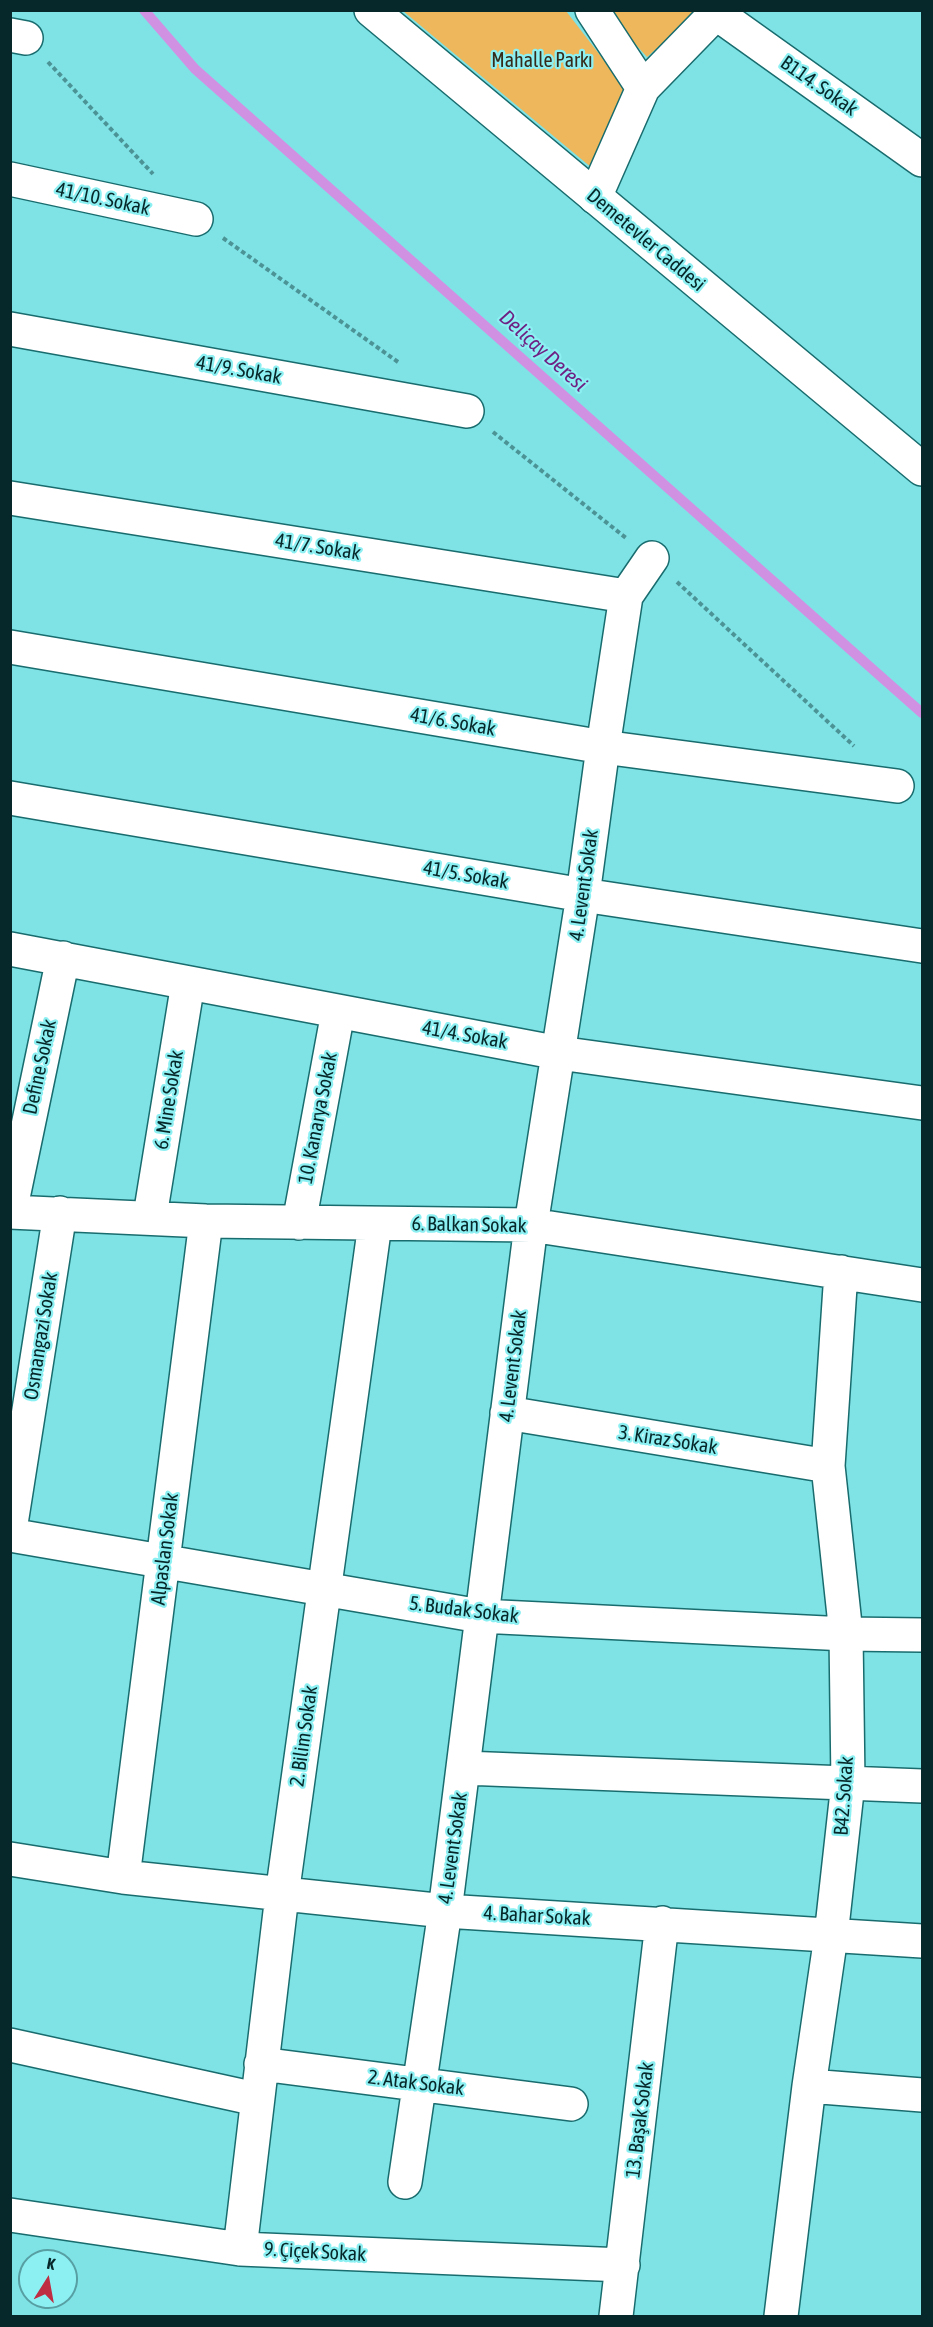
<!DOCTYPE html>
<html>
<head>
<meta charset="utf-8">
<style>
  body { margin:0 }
  #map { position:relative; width:933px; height:2327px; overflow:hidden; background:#7fe2e5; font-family:"Asap Condensed",sans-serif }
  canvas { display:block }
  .frame { position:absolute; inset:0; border:12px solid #07282a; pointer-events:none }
  .north { position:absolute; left:18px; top:2249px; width:60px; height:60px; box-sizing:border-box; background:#8ceff2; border:2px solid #579fa2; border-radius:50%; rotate:11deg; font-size:16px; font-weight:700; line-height:24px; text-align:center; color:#07282a }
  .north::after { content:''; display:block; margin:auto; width:21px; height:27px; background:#be2d42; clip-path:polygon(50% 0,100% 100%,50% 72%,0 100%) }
</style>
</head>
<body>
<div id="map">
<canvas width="933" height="2327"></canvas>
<div class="frame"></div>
<div class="north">K</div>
</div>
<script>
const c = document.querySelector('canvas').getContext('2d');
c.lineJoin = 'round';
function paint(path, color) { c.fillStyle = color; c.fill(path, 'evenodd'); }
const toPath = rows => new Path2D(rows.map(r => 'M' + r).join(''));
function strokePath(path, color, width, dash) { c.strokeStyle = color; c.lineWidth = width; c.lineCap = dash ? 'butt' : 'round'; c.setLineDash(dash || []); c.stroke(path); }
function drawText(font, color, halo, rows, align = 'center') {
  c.font = font + ' "Asap Condensed",sans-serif'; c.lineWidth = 4.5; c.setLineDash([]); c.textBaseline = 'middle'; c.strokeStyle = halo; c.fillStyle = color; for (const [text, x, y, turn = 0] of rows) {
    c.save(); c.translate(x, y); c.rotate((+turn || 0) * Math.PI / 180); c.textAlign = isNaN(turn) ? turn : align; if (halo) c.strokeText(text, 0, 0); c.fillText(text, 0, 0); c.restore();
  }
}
paint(toPath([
  [700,10,647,57,605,11],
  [403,11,566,11,633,98,592,168]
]), '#eeb75b');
strokePath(toPath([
  [144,10,195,69,922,713]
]), '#d191e3', 10);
const street = toPath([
  [592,10,643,88],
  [716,13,922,160],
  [10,35,26,38],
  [10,179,196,219],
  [595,197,643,88,719,10],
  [10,329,467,411],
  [10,498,626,596],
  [10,647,603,747,897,786],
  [10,798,583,895,922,946],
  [10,949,559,1053,922,1103],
  [63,958,10,1212,206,1221,531,1225,922,1285],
  [150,1216,188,983],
  [299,1223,338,1012],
  [507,1413,828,1466],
  [10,1530,60,1213],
  [10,1535,480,1616,846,1634,922,1635],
  [464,1768,922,1786],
  [10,1859,123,1877,445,1911,922,1941],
  [123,1877,206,1221],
  [10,2045,256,2099],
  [261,2064,571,2104],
  [809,2086,922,2095],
  [405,2182,445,1911,531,1225,583,895,603,747,626,596,652,558],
  [10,2215,240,2249,623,2265],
  [240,2249,282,1895,375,1224],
  [616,2316,662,1923],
  [781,2316,809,2086,831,1936,848,1783,846,1634,828,1466,841,1272]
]);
const secondary = toPath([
  [371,10,922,469]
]);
strokePath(street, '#196c6e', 36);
strokePath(secondary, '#196c6e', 36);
strokePath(toPath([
  [48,62,153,174],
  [223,238,398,362],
  [493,432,626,538],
  [677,582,854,746]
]), '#4c9396', 4, [4.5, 3]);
strokePath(street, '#fff', 33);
strokePath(secondary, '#fff', 33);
drawText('20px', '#362b1a', '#8ceff2', [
  ["Mahalle Parkı",542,61]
]);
drawText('20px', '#07282a', '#8ceff2', [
  ["B114. Sokak",819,86,35],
  ["41/10. Sokak",103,199,12],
  ["Demetevler Caddesi",646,240,40],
  ["41/9. Sokak",239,370,10],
  ["41/7. Sokak",318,547,9],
  ["41/6. Sokak",453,722,10],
  ["41/5. Sokak",466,875,10],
  ["4. Levent Sokak",584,885,-82],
  ["41/4. Sokak",465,1035,10],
  ["Define Sokak",40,1067,-78],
  ["6. Mine Sokak",169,1100,-81],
  ["10. Kanarya Sokak",318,1118,-79],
  ["6. Balkan Sokak",469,1225,1],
  ["Osmangazi Sokak",41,1336,-81],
  ["4. Levent Sokak",513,1366,-83],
  ["3. Kiraz Sokak",668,1440,9],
  ["Alpaslan Sokak",165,1549,-83],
  ["5. Budak Sokak",464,1610,7],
  ["2. Bilim Sokak",304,1736,-82],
  ["B42. Sokak",844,1796,-86],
  ["4. Levent Sokak",453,1848,-82],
  ["4. Bahar Sokak",537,1916,3],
  ["2. Atak Sokak",416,2083,7],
  ["13. Başak Sokak",640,2120,-83],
  ["9. Çiçek Sokak",315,2252,3]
]);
drawText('italic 21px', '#6f2183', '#8ceff2', [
  ["Deliçay Deresi",543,351,42]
]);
</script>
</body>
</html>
